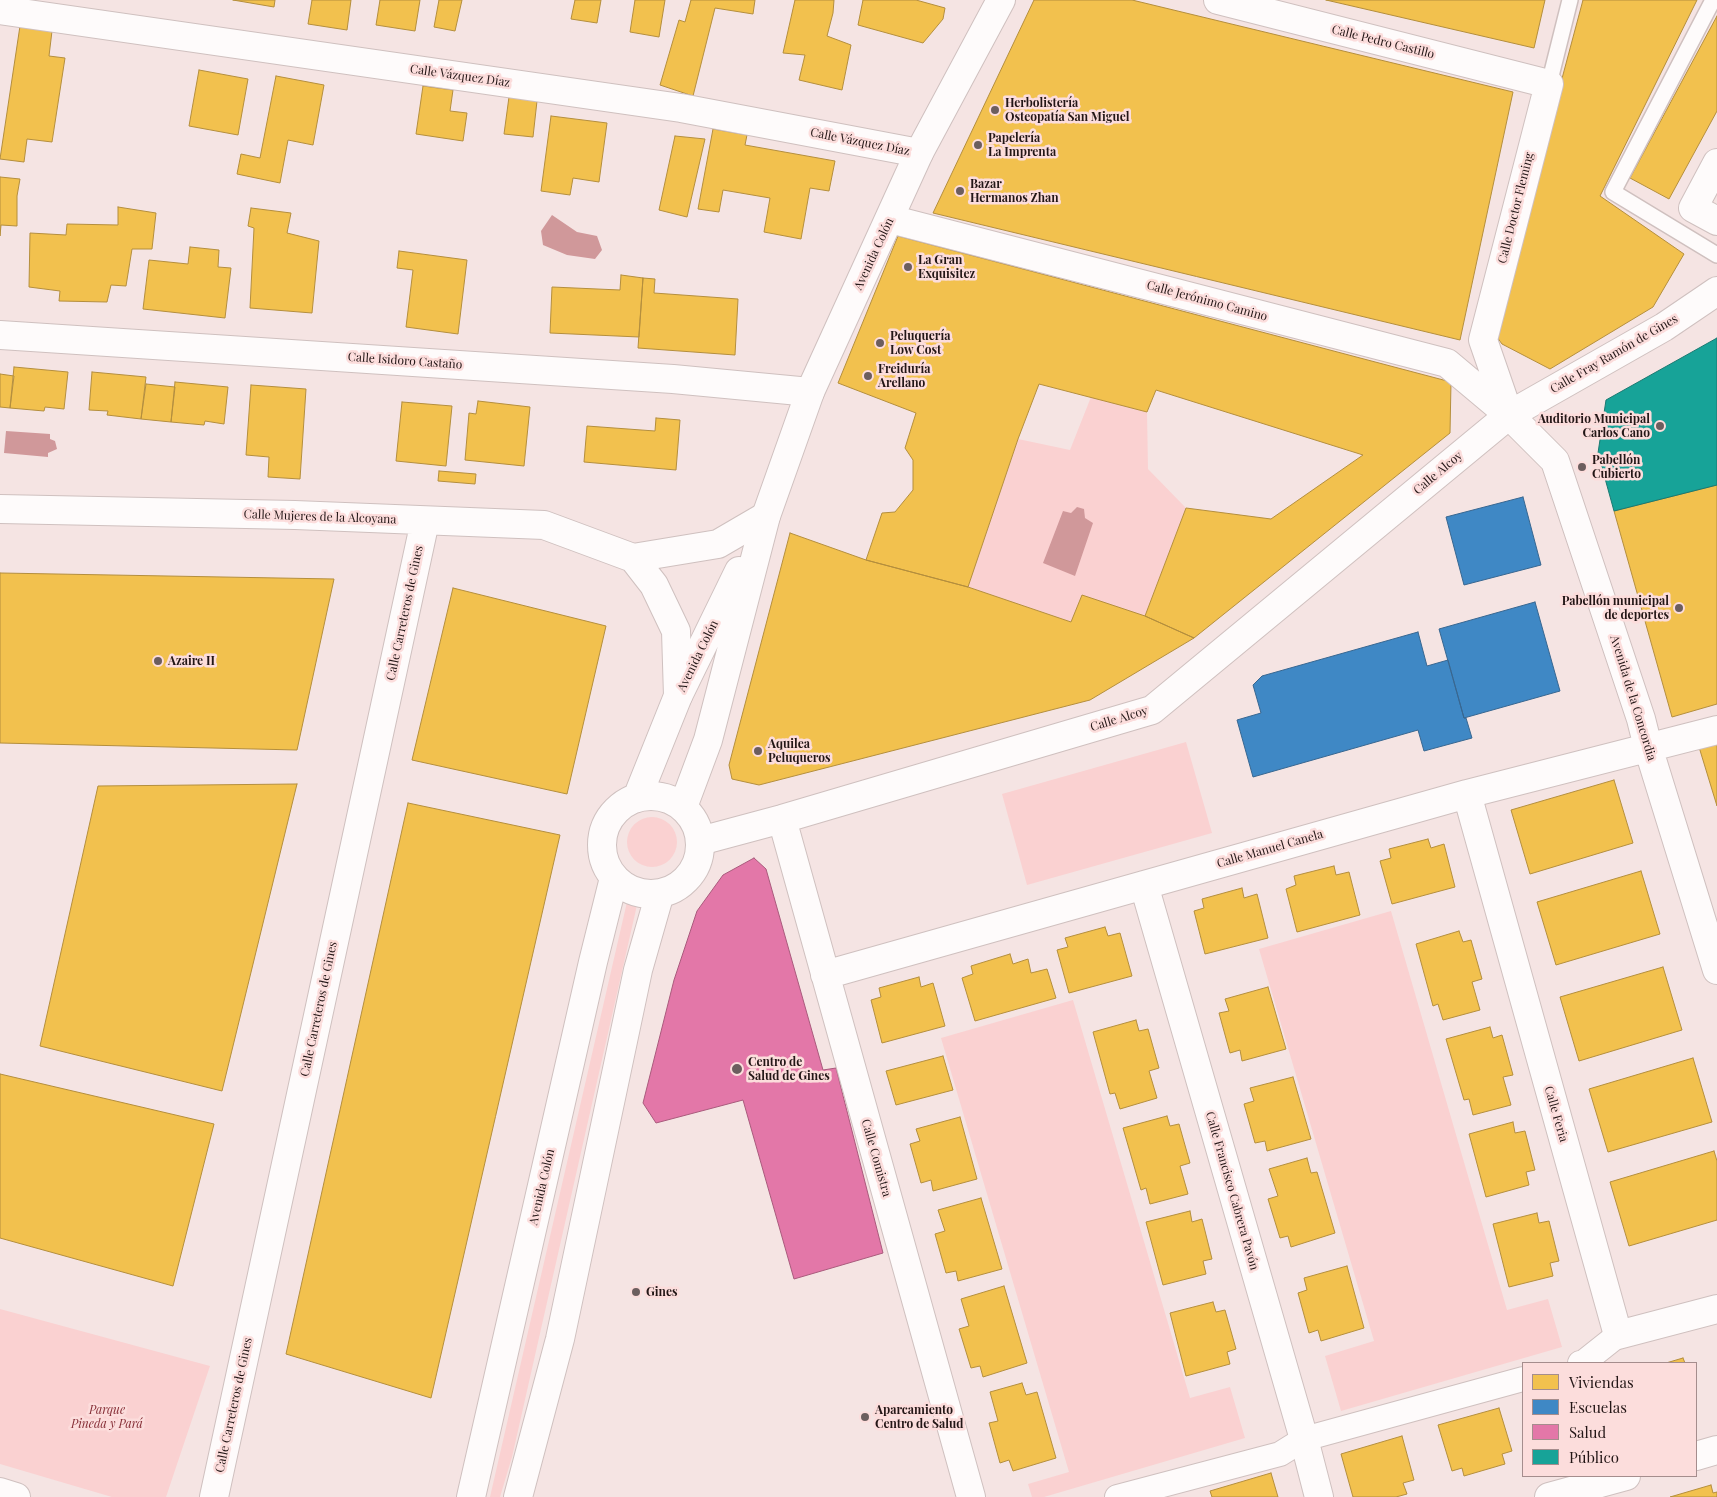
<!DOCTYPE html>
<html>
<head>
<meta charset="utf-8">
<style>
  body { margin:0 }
  #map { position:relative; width:1717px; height:1497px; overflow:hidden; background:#f5e4e3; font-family:"Playfair Display",serif }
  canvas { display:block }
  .legend { position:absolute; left:1522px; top:1362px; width:175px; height:115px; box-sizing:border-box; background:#fcdddc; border:1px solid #a58d8d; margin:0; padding:6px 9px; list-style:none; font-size:15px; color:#231616 }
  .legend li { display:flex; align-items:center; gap:10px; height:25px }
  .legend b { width:25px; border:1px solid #a58d8d }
</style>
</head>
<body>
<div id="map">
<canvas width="1717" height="1497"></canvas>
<ul class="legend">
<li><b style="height:14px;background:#f2c14e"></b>Viviendas</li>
<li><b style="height:14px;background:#3f88c5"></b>Escuelas</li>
<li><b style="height:14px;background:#e377a8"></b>Salud</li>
<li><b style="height:14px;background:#17a398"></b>Público</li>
</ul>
</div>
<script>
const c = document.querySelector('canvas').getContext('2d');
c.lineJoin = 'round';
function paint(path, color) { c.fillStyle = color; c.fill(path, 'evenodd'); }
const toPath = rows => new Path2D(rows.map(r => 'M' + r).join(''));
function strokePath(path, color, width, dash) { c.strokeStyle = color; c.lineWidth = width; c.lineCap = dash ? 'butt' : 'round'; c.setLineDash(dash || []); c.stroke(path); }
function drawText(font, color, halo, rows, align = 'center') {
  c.font = font + ' "Playfair Display",serif'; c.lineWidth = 5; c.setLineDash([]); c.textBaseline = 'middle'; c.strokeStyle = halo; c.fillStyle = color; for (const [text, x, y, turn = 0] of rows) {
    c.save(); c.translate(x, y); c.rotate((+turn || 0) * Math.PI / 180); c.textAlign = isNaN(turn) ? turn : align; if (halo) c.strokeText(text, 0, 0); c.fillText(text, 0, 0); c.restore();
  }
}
paint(toPath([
  [1091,397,1147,412,1148,469,1186,508,1145,616,1071,622,968,587,1018,439,1070,450],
  [1186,742,1212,833,1027,885,1002,794],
  '627 842a25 25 0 1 1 50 0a25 25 0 1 1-50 0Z',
  [627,902,637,905,512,1457,500,1497,490,1497],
  [1391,911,1507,1310,1548,1299,1562,1347,1341,1411,1325,1356,1374,1341,1259,949],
  [1073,1000,1190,1398,1230,1387,1245,1438,1044,1497,1032,1497,1028,1484,1069,1472,941,1038],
  [0,1309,210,1366,166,1497,112,1497,0,1464]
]), '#fad1d1');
paint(toPath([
  [552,215,577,232,597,236,602,250,595,259,567,255,543,245,541,231],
  [6,431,50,434,50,439,55,441,57,449,48,453,48,457,4,453],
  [1077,507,1084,509,1085,518,1093,523,1075,576,1043,563,1063,511,1071,513]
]), '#d0989a');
const homes = toPath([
  [233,0,275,0,274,7,233,0],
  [312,0,351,0,347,30,308,24,312,0],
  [380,0,420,0,415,31,376,25,380,0],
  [439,0,462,0,455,31,434,27,439,0],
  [575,0,601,0,597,23,571,19,575,0],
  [635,0,665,0,659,37,630,32,635,0],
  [691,0,755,0,753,14,715,8,693,96,660,85,679,20,685,22,691,0],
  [795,0,834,0,833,13,827,36,851,45,842,90,799,80,805,55,783,53,795,0],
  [863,0,916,0,945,8,943,19,923,43,858,25,863,0],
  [1034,0,1132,0,1513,92,1460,340,933,213,1034,0],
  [1326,0,1545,0,1534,48,1326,0],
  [1583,0,1697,0,1600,196,1684,254,1653,307,1550,369,1502,344,1494,333,1583,0],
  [1717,16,1717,111,1669,199,1630,178,1717,16],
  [20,26,52,31,49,56,65,58,52,142,27,139,24,162,0,159,20,26],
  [199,70,248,79,238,135,189,126,199,70],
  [276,76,324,85,313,145,288,140,280,183,237,174,241,154,260,158,276,76],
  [423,86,453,90,450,111,467,113,463,141,416,134,423,86],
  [509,97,537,101,533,137,504,134,509,97],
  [551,116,607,123,599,182,573,178,570,195,541,191,551,116],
  [713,129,747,135,745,145,835,161,829,191,810,188,801,239,764,232,770,198,723,190,719,212,698,209,713,129],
  [675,136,705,139,687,217,659,210,675,136],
  [0,177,20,179,17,196,17,226,1,225,0,236,0,177],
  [118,207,156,213,152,249,132,249,126,286,111,285,107,302,59,301,60,291,29,287,30,233,66,235,67,224,118,225,118,207],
  [251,208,291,213,287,233,319,241,312,313,250,308,254,228,248,226,251,208],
  [898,236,1451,382,1450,433,1194,638,1145,616,1186,508,1271,519,1363,455,1156,390,1147,412,1039,384,1018,439,968,587,866,560,882,513,895,512,913,490,913,460,905,448,916,413,838,383,898,236],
  [190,247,219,250,218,267,231,268,225,318,143,309,149,260,188,264,190,247],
  [399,251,467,260,458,334,406,327,413,270,397,268,399,251],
  [621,275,643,278,639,337,550,333,552,287,620,290,621,275],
  [643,278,655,279,654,293,738,299,735,355,638,348,643,278],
  [14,367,68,372,64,409,45,407,44,411,10,408,14,367],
  [92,372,146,377,141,419,107,415,108,411,89,410,92,372],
  [0,374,14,376,10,408,0,407,0,374],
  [175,382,228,387,224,424,205,421,204,425,171,422,175,382],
  [146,384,175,387,171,422,141,419,146,384],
  [251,385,306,389,300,479,268,477,269,457,246,455,251,385],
  [478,401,530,407,524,466,465,460,469,413,476,414,478,401],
  [402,402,452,406,446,466,396,461,402,402],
  [656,418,680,420,676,470,584,462,587,426,655,431,656,418],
  [439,471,476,474,475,484,438,481,439,471],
  [1717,485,1717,704,1672,717,1614,511,1717,485],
  [790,533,866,560,968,587,1071,622,1082,595,1145,616,1194,638,1090,700,759,785,732,779,729,765,790,533],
  [0,573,334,579,297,750,0,743,0,573],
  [453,588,606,626,567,794,412,760,453,588],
  [1717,742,1717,806,1699,747,1717,742],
  [1614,780,1633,843,1530,874,1511,810,1614,780],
  [297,784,222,1091,40,1046,98,786,297,784],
  [408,803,560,835,431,1398,286,1354,408,803],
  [1428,839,1431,848,1444,844,1455,887,1392,904,1380,861,1391,858,1389,849,1428,839],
  [1334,866,1336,875,1349,872,1360,915,1297,932,1286,889,1296,885,1294,876,1334,866],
  [1641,871,1660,934,1556,965,1537,902,1641,871],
  [1242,888,1244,898,1257,894,1268,938,1205,954,1194,911,1204,908,1202,899,1242,888],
  [1105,927,1108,936,1120,933,1132,976,1069,993,1057,950,1068,947,1065,938,1105,927],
  [1459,931,1463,942,1471,940,1482,979,1472,982,1480,1010,1443,1020,1438,1004,1433,1006,1416,944,1459,931],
  [1010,954,1013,964,1028,959,1031,973,1047,969,1056,998,975,1021,962,978,973,974,971,966,1010,954],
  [1663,967,1682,1030,1579,1061,1560,997,1663,967],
  [919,977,921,987,933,983,945,1026,882,1043,871,1000,881,997,879,988,919,977],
  [1268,987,1286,1049,1242,1061,1240,1050,1230,1053,1219,1013,1229,1011,1225,999,1268,987],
  [1136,1020,1139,1031,1148,1029,1159,1068,1149,1071,1157,1098,1120,1109,1115,1093,1110,1094,1093,1032,1136,1020],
  [1490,1027,1493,1038,1502,1035,1513,1075,1503,1077,1511,1105,1473,1115,1469,1099,1464,1100,1446,1039,1490,1027],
  [943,1056,953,1090,896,1105,886,1071,943,1056],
  [1693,1058,1712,1122,1608,1152,1589,1089,1693,1058],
  [0,1074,214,1124,173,1286,0,1238,0,1074],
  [1293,1077,1311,1139,1267,1151,1265,1141,1255,1143,1244,1104,1254,1101,1250,1088,1293,1077],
  [1167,1116,1170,1126,1179,1124,1190,1163,1180,1166,1188,1194,1150,1204,1146,1188,1141,1190,1123,1128,1167,1116],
  [960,1117,977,1179,933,1191,931,1180,921,1183,910,1144,920,1141,916,1129,960,1117],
  [1513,1122,1515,1133,1525,1131,1535,1170,1526,1172,1529,1185,1486,1197,1469,1134,1513,1122],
  [1714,1151,1717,1161,1717,1220,1629,1246,1610,1182,1714,1151],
  [1307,1158,1311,1173,1317,1172,1335,1233,1291,1247,1288,1236,1280,1238,1268,1199,1278,1196,1269,1169,1307,1158],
  [981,1198,1002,1269,958,1281,956,1271,946,1273,935,1234,945,1231,938,1210,981,1198],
  [1190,1211,1192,1222,1202,1219,1212,1259,1203,1261,1206,1274,1163,1285,1146,1222,1190,1211],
  [1537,1213,1539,1223,1549,1221,1559,1261,1550,1263,1553,1276,1509,1287,1493,1224,1537,1213],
  [1347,1266,1364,1328,1321,1341,1318,1330,1309,1333,1298,1293,1307,1290,1304,1278,1347,1266],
  [1004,1286,1027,1363,983,1377,980,1366,971,1368,959,1329,969,1326,961,1299,1004,1286],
  [1213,1302,1216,1312,1225,1310,1236,1349,1227,1352,1230,1364,1186,1376,1170,1313,1213,1302],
  [1683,1358,1685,1363,1666,1363,1683,1358],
  [1022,1383,1026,1395,1037,1392,1056,1458,1013,1471,1009,1460,1000,1463,989,1423,998,1421,990,1392,1022,1383],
  [1499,1408,1512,1451,1502,1454,1505,1464,1464,1476,1462,1468,1452,1471,1438,1425,1499,1408],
  [1402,1436,1414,1480,1403,1483,1407,1494,1396,1497,1353,1497,1341,1454,1402,1436],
  [1271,1473,1278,1497,1212,1497,1210,1491,1271,1473],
  [1711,1485,1713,1493,1717,1492,1717,1497,1670,1497,1711,1485]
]);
paint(homes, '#f2c14e');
strokePath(homes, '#b48e3d', 1);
const schools = toPath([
  [1523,497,1541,565,1464,585,1446,517,1523,497],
  [1535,602,1560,691,1464,718,1439,629,1535,602],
  [1418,632,1427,666,1448,660,1464,718,1466,718,1472,738,1424,751,1418,730,1253,777,1237,720,1261,713,1253,685,1262,676,1418,632]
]);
paint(schools, '#3f88c5');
strokePath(schools, '#376690', 1);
const health = toPath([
  [754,858,766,869,823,1070,836,1068,883,1253,794,1279,743,1100,656,1123,643,1103,674,980,697,911,723,875,754,858]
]);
paint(health, '#e377a8');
strokePath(health, '#a95a7c', 1);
const public = toPath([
  [1717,338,1717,485,1614,511,1598,453,1606,400,1717,338]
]);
paint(public, '#17a398');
strokePath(public, '#1b7971', 1);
const service = toPath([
  [1713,0,1613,192,1717,255],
  [1549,84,1570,0]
]);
const pedestrian = toPath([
  [1580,1363,1584,1362,1618,1335],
  [1117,1497,1280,1454,1304,1439,1523,1379]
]);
const minor = toPath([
  [1218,0,1549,84,1483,340,1509,415],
  [0,10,681,108,919,153],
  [1717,163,1693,208,1717,221],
  [890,219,1447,363,1509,415,1555,461,1641,719,1648,747,1717,970],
  [0,335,673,379,810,392],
  [0,509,295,515,544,525,633,558,654,585,676,631,678,696],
  [633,558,718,544,766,516],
  [1467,794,1618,1335,1717,1309],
  [782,819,971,1497],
  [700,841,782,819,1152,710,1509,415,1664,327,1717,291],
  [1144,885,1304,1439,1319,1497],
  [825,975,1467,794,1717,730],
  [1696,1456,1717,1450],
  [0,1492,16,1497],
  [214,1497,425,521],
  [1549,1497,1626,1476]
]);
const secondary = toPath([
  '602 845a49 49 0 1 1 98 0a49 49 0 1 1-98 0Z',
  [637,798,678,696,739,571],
  [683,807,708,740,766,516,810,392,919,153,1001,0],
  [471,1497,593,962,614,878],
  [518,1497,560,1339,638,970,660,893]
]);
strokePath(service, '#cfc0bf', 18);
strokePath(pedestrian, '#cfc0bf', 26);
strokePath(minor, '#cfc0bf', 30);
strokePath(secondary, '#cfc0bf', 30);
strokePath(service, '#fefbfb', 15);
strokePath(pedestrian, '#fefbfb', 24);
strokePath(minor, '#fefbfb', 28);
strokePath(secondary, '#fefbfb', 28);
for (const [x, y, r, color] of [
  [995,110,5,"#6c5e5e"],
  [978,145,5,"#6c5e5e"],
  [960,191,5,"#6c5e5e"],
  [908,267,5,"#6c5e5e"],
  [880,343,5,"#6c5e5e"],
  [868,376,5,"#6c5e5e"],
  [1660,426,5,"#6c5e5e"],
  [1582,467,5,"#6c5e5e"],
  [1679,608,5,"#6c5e5e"],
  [158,661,5,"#6c5e5e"],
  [758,751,5,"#6c5e5e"],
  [737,1069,6,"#6c5e5e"],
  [636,1292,5,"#6c5e5e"],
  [865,1417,5,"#6c5e5e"]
]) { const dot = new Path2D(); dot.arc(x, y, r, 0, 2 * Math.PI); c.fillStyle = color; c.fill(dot); strokePath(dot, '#fcdddc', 2); }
drawText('12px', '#231616', '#fcdddc', [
  ["Calle Pedro Castillo",1383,42,14],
  ["Calle Vázquez Díaz",460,76,8],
  ["Calle Vázquez Díaz",860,142,11],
  ["Calle Doctor Fleming",1516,208,-76],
  ["Avenida Colón",874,254,-65],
  ["Calle Jerónimo Camino",1207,301,15],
  ["Calle Fray Ramón de Gines",1614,354,-30],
  ["Calle Isidoro Castaño",405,361,4],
  ["Calle Alcoy",1438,473,-40],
  ["Calle Mujeres de la Alcoyana",320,517,2],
  ["Calle Carreteros de Gines",405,613,-78],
  ["Avenida Colón",698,656,-64],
  ["Avenida de la Concordia",1633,698,73],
  ["Calle Alcoy",1119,719,-17],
  ["Calle Manuel Canela",1270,849,-16],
  ["Calle Carreteros de Gines",319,1009,-78],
  ["Calle Feria",1556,1114,74],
  ["Calle Comistra",876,1158,74],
  ["Avenida Colón",542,1187,-77],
  ["Calle Francisco Cabrera Pavón",1232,1191,74],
  ["Calle Carreteros de Gines",234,1405,-78]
]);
drawText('bold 12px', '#231616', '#fcdddc', [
  ["Herbolistería",1005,103],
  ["Osteopatía San Miguel",1005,117],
  ["Papelería",988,138],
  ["La Imprenta",988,152],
  ["Bazar",970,184],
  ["Hermanos Zhan",970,198],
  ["La Gran",918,260],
  ["Exquisitez",918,274],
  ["Peluquería",890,336],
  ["Low Cost",890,350],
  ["Freiduría",878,369],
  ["Arellano",878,383],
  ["Auditorio Municipal",1650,419,"right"],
  ["Carlos Cano",1650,433,"right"],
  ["Pabellón",1592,460],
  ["Cubierto",1592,474],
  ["Pabellón municipal",1669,601,"right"],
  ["de deportes",1669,615,"right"],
  ["Azaire II",168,661],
  ["Aquilea",768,744],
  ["Peluqueros",768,758],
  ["Centro de",748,1062],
  ["Salud de Gines",748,1076],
  ["Gines",646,1292],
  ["Aparcamiento",875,1410],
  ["Centro de Salud",875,1424]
], 'left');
drawText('italic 12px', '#862e36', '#fcdddc', [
  ["Parque",107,1410],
  ["Pineda y Pará",107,1424]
]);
</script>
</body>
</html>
